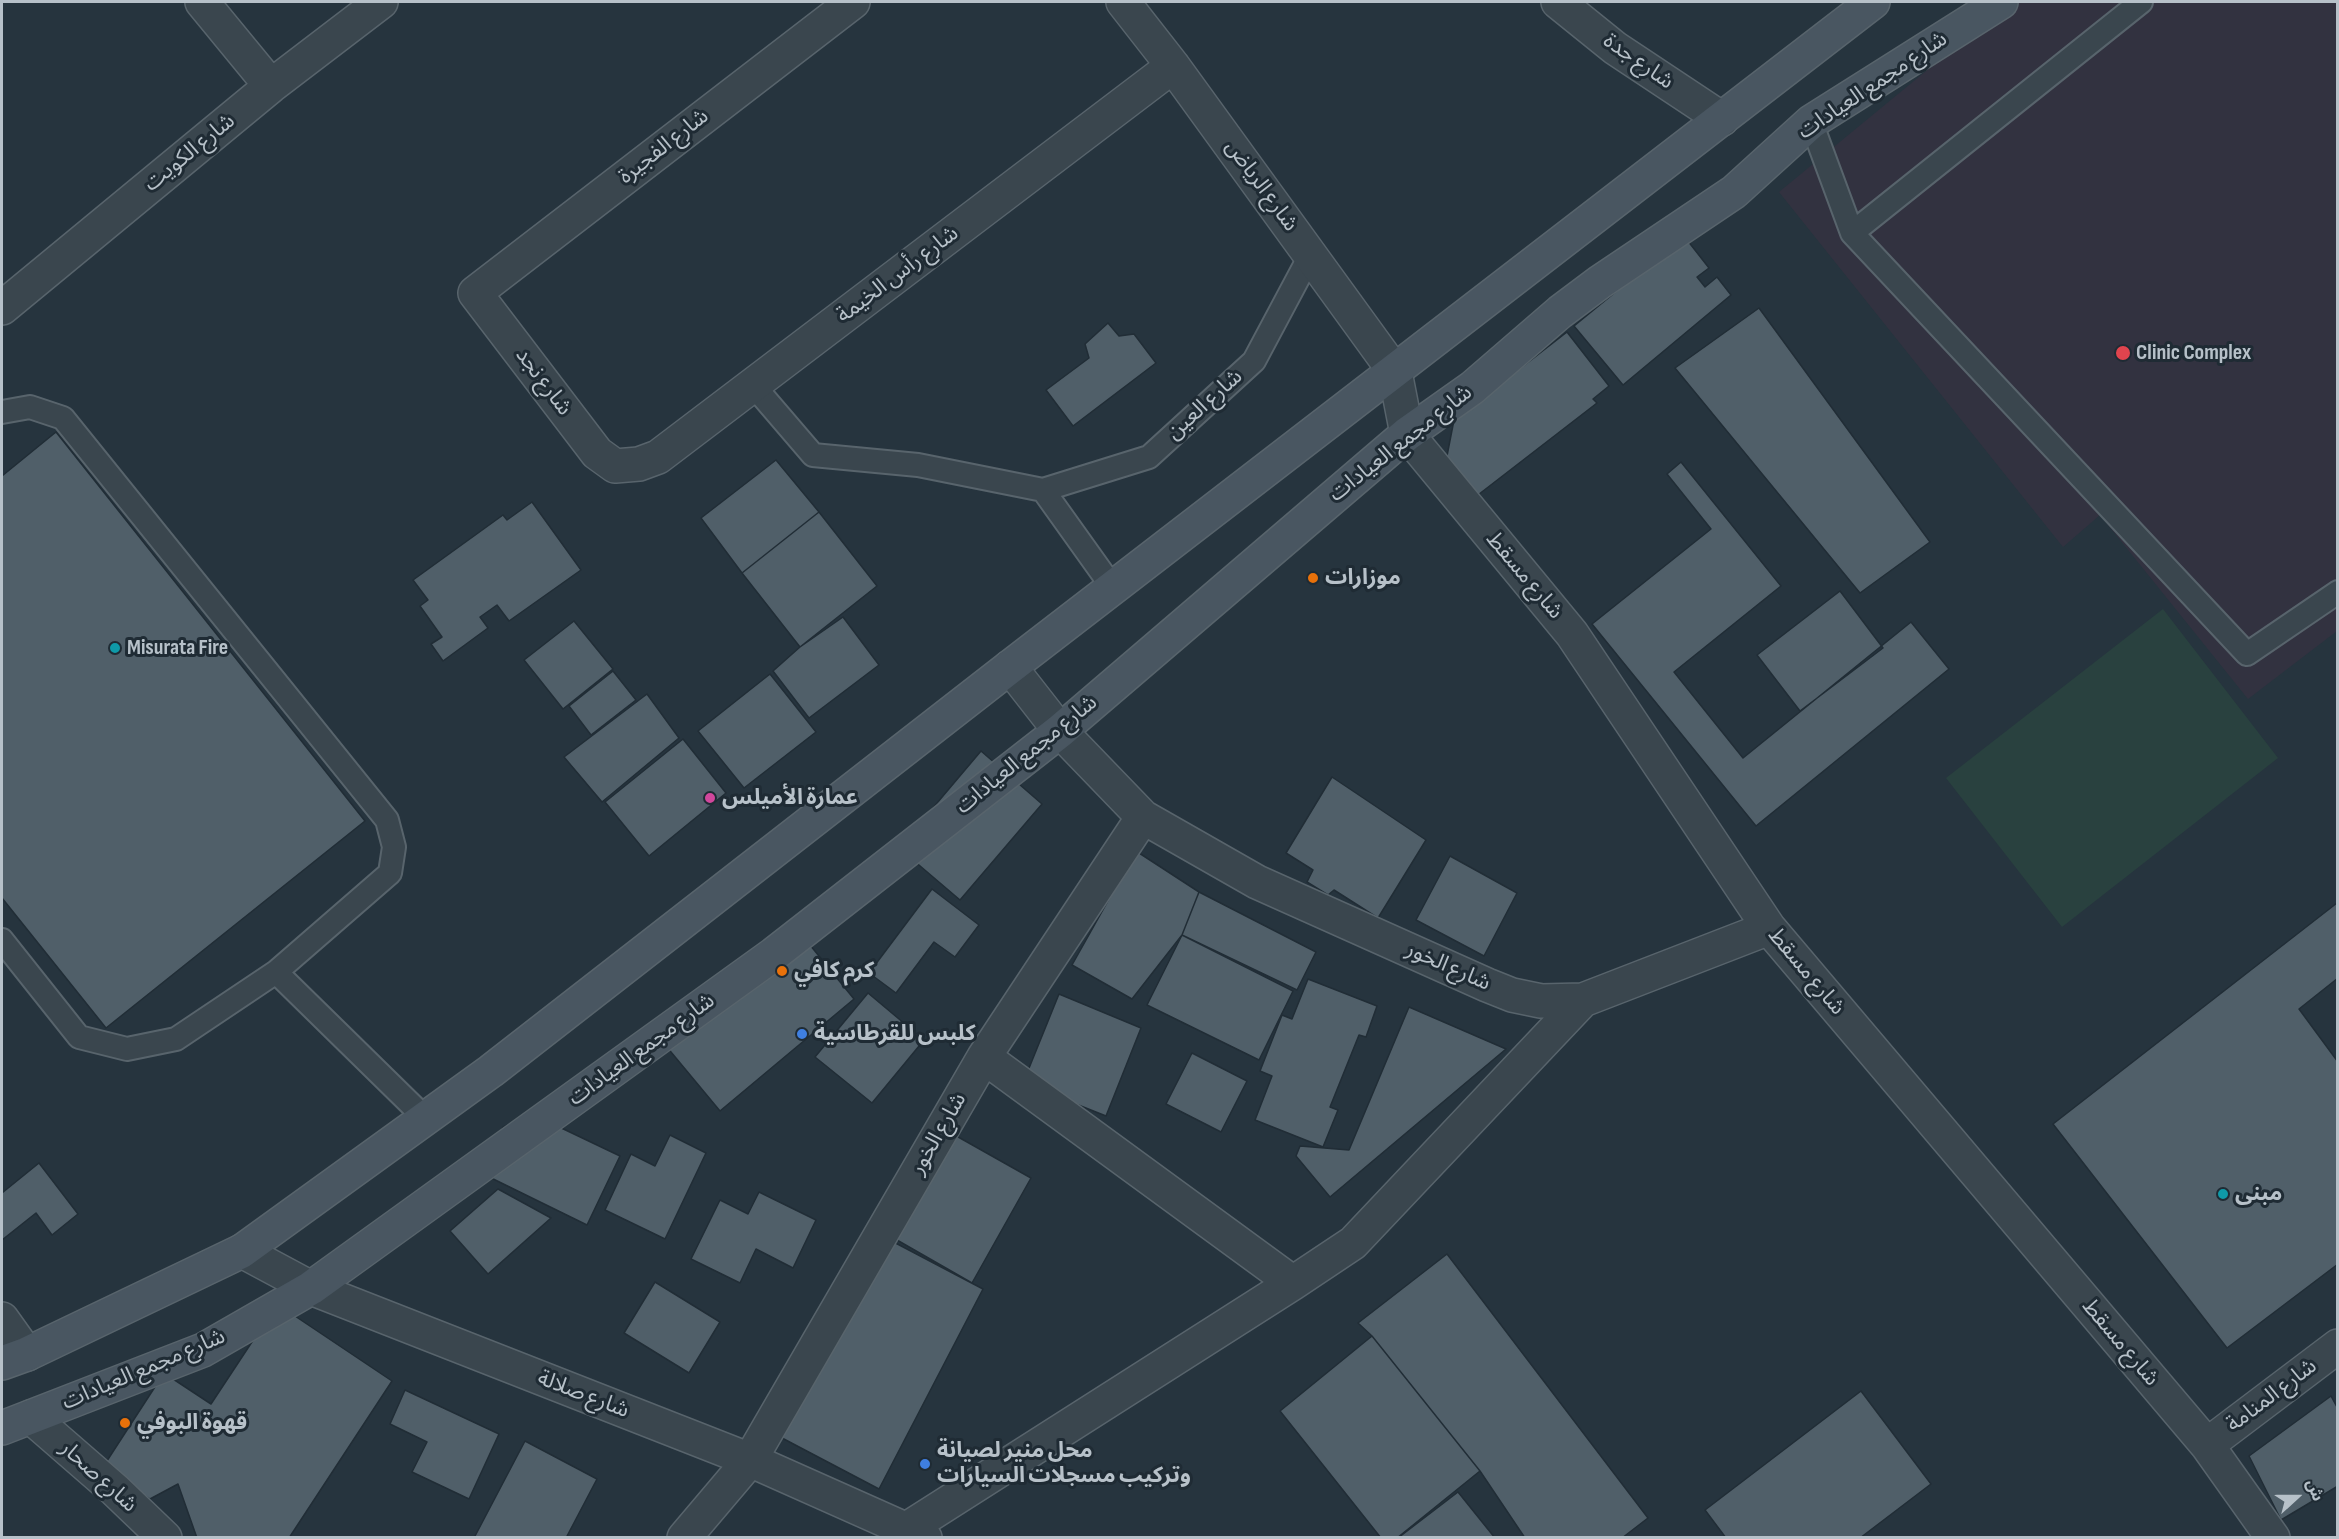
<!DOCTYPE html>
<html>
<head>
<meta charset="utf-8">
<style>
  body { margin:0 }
  #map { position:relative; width:2339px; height:1539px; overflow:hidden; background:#26343e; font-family:"Sofia Sans Condensed","Noto Sans Arabic",sans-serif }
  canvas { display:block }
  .frame { position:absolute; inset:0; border:3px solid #b7c1c9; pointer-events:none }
  .north { position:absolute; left:2267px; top:1467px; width:60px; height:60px; -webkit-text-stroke:4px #1f2b34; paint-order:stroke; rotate:69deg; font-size:16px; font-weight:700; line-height:24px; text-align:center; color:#b7c1c9 }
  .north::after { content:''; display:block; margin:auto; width:21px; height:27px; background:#b7c1c9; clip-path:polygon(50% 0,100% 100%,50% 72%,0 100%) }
</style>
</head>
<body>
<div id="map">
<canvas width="2339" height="1539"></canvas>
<div class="frame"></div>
<div class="north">ش</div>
</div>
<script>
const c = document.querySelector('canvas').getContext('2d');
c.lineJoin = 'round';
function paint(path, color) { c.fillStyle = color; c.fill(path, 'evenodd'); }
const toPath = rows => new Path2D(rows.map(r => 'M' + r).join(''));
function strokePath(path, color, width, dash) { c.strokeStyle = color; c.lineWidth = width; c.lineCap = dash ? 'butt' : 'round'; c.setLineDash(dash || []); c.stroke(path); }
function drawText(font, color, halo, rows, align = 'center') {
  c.font = font + ' "Sofia Sans Condensed","Noto Sans Arabic",sans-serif'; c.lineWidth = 6; c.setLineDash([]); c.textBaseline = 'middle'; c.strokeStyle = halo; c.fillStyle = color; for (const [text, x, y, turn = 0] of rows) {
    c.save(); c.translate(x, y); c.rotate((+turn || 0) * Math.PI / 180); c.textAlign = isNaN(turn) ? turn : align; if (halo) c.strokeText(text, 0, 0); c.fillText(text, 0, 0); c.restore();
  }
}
paint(toPath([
  [2010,2,2337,2,2337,631,2248,699,2100,515,2063,547,1779,192]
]), '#323240');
paint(toPath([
  [2163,609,2278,758,2062,927,1946,778]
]), '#29413f');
const building = toPath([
  [1684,236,1709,268,1697,277,1705,287,1717,277,1731,295,1623,385,1574,326,1684,236],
  [1759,308,1930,542,1860,593,1675,368,1759,308],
  [1108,323,1119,336,1134,334,1156,363,1073,426,1046,390,1089,358,1085,344,1108,323],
  [1567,332,1609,386,1593,399,1597,403,1474,498,1446,461,1454,420,1567,332],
  [56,432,365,821,106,1028,2,898,2,476,56,432],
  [776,460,819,512,742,573,701,518,776,460],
  [1681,462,1781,586,1674,672,1743,758,1911,622,1949,669,1756,826,1592,624,1711,529,1667,474,1681,462],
  [532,502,581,570,509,621,497,605,480,617,488,628,443,661,431,644,442,637,420,606,428,600,413,580,503,515,507,520,532,502],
  [819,512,877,586,800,647,742,573,819,512],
  [1840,591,1883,648,1800,711,1757,655,1840,591],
  [843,617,879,665,809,718,773,671,800,647,843,617],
  [574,621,613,669,563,709,524,660,574,621],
  [613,671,636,700,591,735,569,706,613,671],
  [770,674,816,732,744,788,698,731,770,674],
  [647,694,679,738,602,802,564,757,647,694],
  [683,739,726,793,649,856,605,802,683,739],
  [981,751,1042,804,960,900,899,848,981,751],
  [1332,777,1426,840,1378,918,1334,890,1328,895,1307,882,1313,870,1286,853,1332,777],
  [1136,851,1199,892,1182,935,1132,999,1072,965,1136,851],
  [1450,856,1517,893,1484,956,1416,920,1450,856],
  [932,889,979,925,955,957,934,942,896,993,869,973,932,889],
  [1199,892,1316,952,1297,990,1182,935,1199,892],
  [2337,903,2338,978,2299,1009,2338,1062,2338,1264,2227,1348,2053,1124,2337,903],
  [801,934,854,999,720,1111,666,1046,801,934],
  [1182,935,1293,991,1259,1060,1147,1005,1182,935],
  [1308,979,1377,1006,1366,1037,1359,1035,1330,1107,1338,1110,1323,1147,1255,1120,1272,1076,1260,1071,1282,1015,1292,1019,1308,979],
  [868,993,924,1040,872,1103,815,1057,868,993],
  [1059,994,1141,1028,1106,1116,1023,1083,1059,994],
  [1409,1007,1506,1049,1330,1197,1296,1156,1300,1146,1349,1150,1409,1007],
  [1192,1053,1247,1081,1221,1132,1166,1104,1192,1053],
  [532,1114,620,1156,587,1225,481,1173,503,1127,532,1114],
  [928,1120,1031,1178,972,1283,869,1224,928,1120],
  [670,1135,706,1153,665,1239,605,1210,631,1154,655,1166,670,1135],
  [39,1163,78,1214,52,1235,36,1213,2,1240,2,1193,39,1163],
  [498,1189,551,1218,488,1274,450,1231,498,1189],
  [759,1192,816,1220,793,1268,756,1249,740,1283,691,1259,720,1200,748,1214,759,1192],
  [886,1238,983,1289,879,1489,782,1438,886,1238],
  [1447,1254,1648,1518,1622,1538,1525,1538,1480,1471,1372,1336,1358,1323,1447,1254],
  [655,1282,720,1322,689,1373,624,1333,655,1282],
  [277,1304,392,1381,289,1538,197,1538,178,1484,150,1499,103,1467,164,1373,211,1404,277,1304],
  [1372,1336,1480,1471,1397,1538,1381,1538,1280,1411,1372,1336],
  [405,1390,499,1434,469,1499,412,1472,427,1442,390,1424,405,1390],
  [1861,1391,1931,1484,1860,1538,1726,1538,1705,1510,1861,1391],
  [2331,1396,2338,1409,2338,1486,2281,1520,2249,1456,2331,1396],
  [525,1441,597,1479,566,1538,474,1538,525,1441],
  [1458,1492,1495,1538,1398,1538,1458,1492]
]);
paint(building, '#505f69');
strokePath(building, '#212d36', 1.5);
const lane = toPath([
  [1811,122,1852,233,2247,654,2338,592],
  [1852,233,2141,2],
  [753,385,813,455,918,465,1043,490,1113,588],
  [2,412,30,407,63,418,387,820,394,847,390,873,276,972,176,1039,127,1049,79,1037,2,940],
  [1043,490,1149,457,1254,361,1311,254],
  [276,972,426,1119]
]);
const street = toPath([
  [202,2,271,86],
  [853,2,475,293,597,453,615,466,639,464,658,457,1173,66],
  [1123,2,1173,66,1395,372,1407,434,1572,634,1769,928,2207,1445,2273,1538],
  [1558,2,1615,48,1722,119],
  [2,308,271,86,381,2],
  [1010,667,1060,731,1143,817],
  [984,1057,1293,1283],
  [242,1251,311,1288,750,1460,925,1538],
  [2,1319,27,1354],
  [31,1417,115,1490,165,1538],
  [2207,1445,2338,1346],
  [907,1529,1293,1283,1353,1243,1583,1000],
  [684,1538,750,1460,984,1057,1143,817,1257,882,1487,985,1512,995,1541,1001,1583,1000,1769,928]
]);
const secondary = toPath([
  [2,1363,27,1354,242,1251,491,1071,1010,667,1873,2],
  [2,1428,203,1350,311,1288,774,954,1060,731,1407,434,1472,388,1560,312,1600,282,1734,192,1811,122,2001,2]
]);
strokePath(lane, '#58646c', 26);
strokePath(street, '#58646c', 36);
strokePath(secondary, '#58646c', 36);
strokePath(lane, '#3a464e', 22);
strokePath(street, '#3a464e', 33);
strokePath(secondary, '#495661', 33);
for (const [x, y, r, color] of [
  [2123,353,8,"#e0444e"],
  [1313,578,6,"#e8710a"],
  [115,648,6,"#0f9aa8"],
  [710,798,6,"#d1479c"],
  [782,971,6,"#e8710a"],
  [802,1034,6,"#3f7fe0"],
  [2223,1194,6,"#0f9aa8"],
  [125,1423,6,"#e8710a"],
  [925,1464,6,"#3f7fe0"]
]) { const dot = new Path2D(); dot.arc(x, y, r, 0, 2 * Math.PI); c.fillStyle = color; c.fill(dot); strokePath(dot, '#1f2b34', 2); }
drawText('22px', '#b7c1c9', '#1f2b34', [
  ["شارع جدة",1638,62,35],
  ["شارع مجمع العيادات",1873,86,-34],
  ["شارع الفجيرة",664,147,-38],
  ["شارع الكويت",190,153,-39],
  ["شارع الرياض",1261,186,54],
  ["شارع رأس الخيمة",898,275,-37],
  ["شارع نجد",543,382,53],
  ["شارع العين",1205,405,-42],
  ["شارع مجمع العيادات",1401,444,-38],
  ["شارع مسقط",1524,576,50],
  ["شارع مجمع العيادات",1027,755,-39],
  ["شارع الخور",1448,967,24],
  ["شارع مسقط",1806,972,50],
  ["شارع مجمع العيادات",642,1050,-36],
  ["شارع الخور",939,1134,-60],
  ["شارع مسقط",2120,1343,50],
  ["شارع مجمع العيادات",144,1370,-23],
  ["شارع صلالة",583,1395,21],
  ["شارع المنامة",2272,1396,-37],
  ["شارع صحار",98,1477,42]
]);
drawText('bold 22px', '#b7c1c9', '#1f2b34', [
  ["Clinic Complex",2136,353],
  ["موزارات",1325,578],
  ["Misurata Fire",127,648],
  ["عمارة الأميلس",722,798],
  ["كرم كافي",794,971],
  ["كلبس للقرطاسية",814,1034],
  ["مبنى",2235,1194],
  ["قهوة البوفي",137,1423],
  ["محل منير لصيانة",937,1451],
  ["وتركيب مسجلات السيارات",937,1476]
], 'left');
</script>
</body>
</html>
